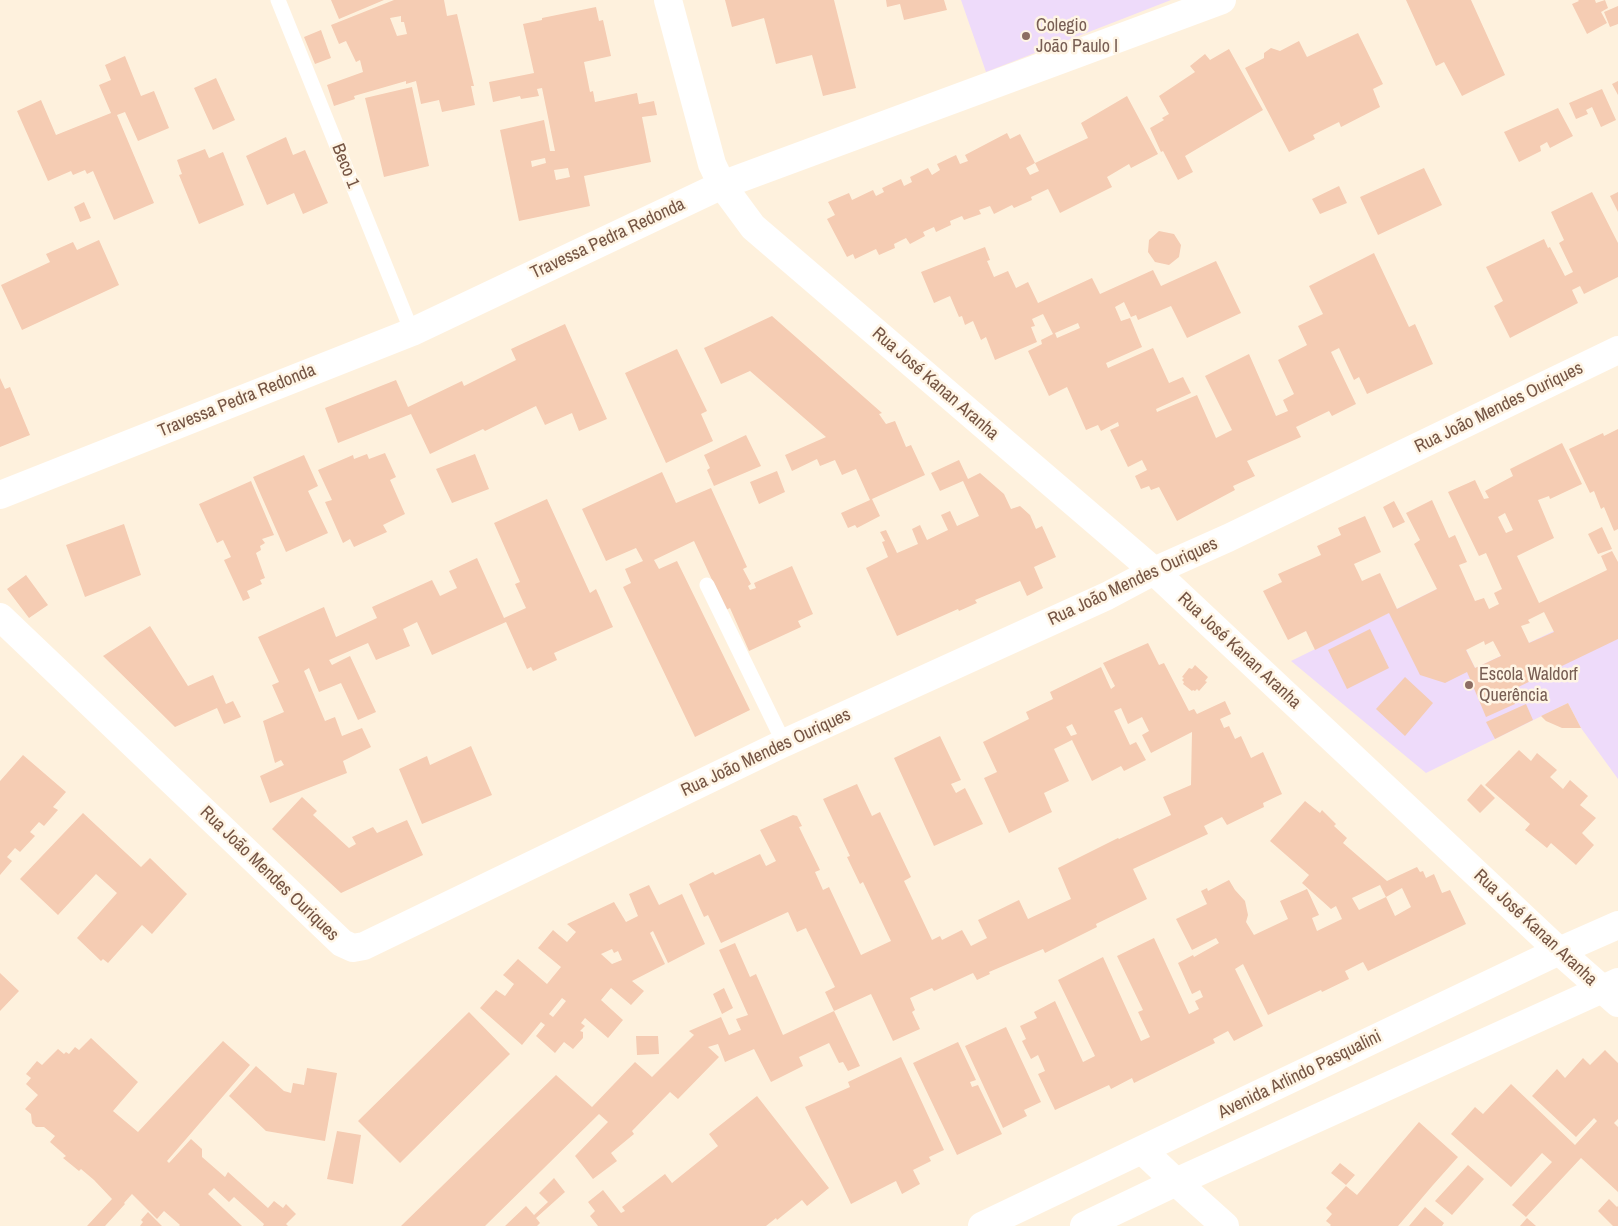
<!DOCTYPE html>
<html>
<head>
<meta charset="utf-8">
<style>
  body { margin:0 }
  canvas { display:block; background:#fef1dd }
</style>
</head>
<body>
<canvas width="1618" height="1226"></canvas>
<script>
const c = document.querySelector('canvas').getContext('2d');
c.lineJoin = 'round';
function paint(path, color) { c.fillStyle = color; c.fill(path, 'evenodd'); }
const toPath = rows => new Path2D(rows.map(r => 'M' + r).join(''));
function strokePath(path, color, width, dash) { c.strokeStyle = color; c.lineWidth = width; c.lineCap = dash ? 'butt' : 'round'; c.setLineDash(dash || []); c.stroke(path); }
function drawText(font, color, halo, rows, align = 'center') {
  c.font = font + ' "Archivo Narrow",sans-serif'; c.lineWidth = 5; c.setLineDash([]); c.textBaseline = 'middle'; c.strokeStyle = halo; c.fillStyle = color; for (const [text, x, y, turn = 0] of rows) {
    c.save(); c.translate(x, y); c.rotate((+turn || 0) * Math.PI / 180); c.textAlign = isNaN(turn) ? turn : align; if (halo) c.strokeText(text, 0, 0); c.fillText(text, 0, 0); c.restore();
  }
}
paint(toPath([
  [961,0,1171,0,986,72],
  [1437,589,1475,668,1618,601,1618,779,1581,728,1568,703,1426,773,1291,661]
]), '#eedbfa');
paint(toPath([
  [331,0,384,0,339,19],
  [394,0,444,0,447,16,457,14,474,86,471,86,475,105,442,112,439,100,421,104,416,81,406,84,406,81,354,96,355,99,334,106,327,85,363,72,360,60,356,62,346,41,339,44,331,25],
  [401,16,401,22,404,22,407,34,397,36,390,18],
  [725,0,834,0,856,88,823,96,812,55,776,64,764,18,732,27],
  [886,0,944,0,947,10,904,20,900,4,887,7],
  [1406,0,1471,0,1505,75,1462,96,1444,62,1436,66],
  [1578,0,1595,0,1596,3,1605,0,1608,8,1601,12,1607,23,1587,34,1572,4,1579,1],
  [1618,6,1618,24,1610,27,1604,12],
  [596,7,599,21,603,20,611,56,584,62,590,92,593,91,595,102,637,93,639,104,654,101,657,115,642,117,651,162,584,176,590,206,519,221,500,130,544,120,550,151,555,151,542,88,537,89,539,96,521,99,520,96,493,102,489,82,534,73,523,24,542,20,542,18],
  [545,158,546,163,532,167,531,161],
  [568,168,570,177,556,180,554,170],
  [321,30,331,58,315,64,304,37],
  [1358,33,1383,84,1373,89,1380,107,1341,127,1339,122,1313,135,1315,139,1289,152,1245,68,1264,58,1264,53,1271,48,1280,51,1299,41,1307,57],
  [1229,49,1263,110,1185,156,1193,172,1178,180,1163,151,1161,152,1150,128,1164,120,1162,118,1169,114,1159,96,1195,72,1190,66,1205,54,1210,60],
  [125,56,141,96,154,91,169,128,138,141,125,112,117,115,154,203,114,220,93,171,87,174,85,170,73,175,71,171,48,181,17,111,41,100,56,135,111,113,99,85,111,80,105,65],
  [216,78,235,120,213,130,194,88],
  [1618,81,1618,95,1612,84],
  [412,87,429,166,384,177,365,98],
  [1602,89,1616,120,1601,127,1592,107,1586,110,1588,114,1576,119,1569,103],
  [1127,96,1158,154,1131,168,1129,164,1107,177,1112,187,1060,213,1048,189,1031,197,1032,200,1014,208,1012,205,994,214,990,206,979,210,981,214,964,220,962,216,950,221,951,225,936,232,934,227,923,232,925,236,910,244,906,238,894,244,895,248,879,255,876,249,855,259,853,254,847,257,827,219,835,215,828,202,849,193,852,200,873,190,876,196,884,192,882,188,901,179,904,186,912,182,910,177,928,168,932,175,940,170,937,164,956,155,960,164,968,161,965,155,1007,133,1010,139,1020,134,1035,163,1026,168,1030,175,1039,171,1035,163,1088,138,1081,123],
  [1558,108,1573,136,1550,148,1547,142,1540,146,1541,151,1519,162,1504,132],
  [286,137,293,155,305,150,328,203,303,214,294,193,267,205,246,156],
  [205,149,209,158,223,152,244,205,199,224,179,175,182,174,177,160],
  [1424,168,1442,205,1378,235,1360,197],
  [1339,186,1347,203,1320,214,1312,199],
  [1592,192,1618,243,1618,277,1584,294,1580,286,1572,290,1578,303,1510,338,1494,306,1503,301,1486,267,1544,239,1548,248,1550,247,1565,276,1573,272,1559,243,1564,240,1551,212],
  [1618,192,1618,212,1610,196],
  [84,202,91,218,80,222,74,207],
  [1159,231,1174,234,1181,245,1179,257,1169,265,1155,262,1148,252,1149,240],
  [99,240,119,285,22,330,1,285,50,262,46,254,73,242,77,250],
  [985,247,990,260,987,261,994,277,1008,271,1016,288,1028,282,1038,303,1092,278,1100,294,1153,270,1161,286,1216,261,1241,313,1187,338,1171,306,1138,320,1136,315,1131,317,1124,302,1115,307,1121,321,1130,318,1142,347,1106,363,1108,368,1153,348,1169,383,1183,377,1191,393,1156,409,1157,412,1197,395,1216,438,1232,430,1205,376,1249,354,1276,416,1288,411,1283,400,1294,394,1278,360,1307,345,1298,326,1323,314,1309,286,1374,253,1409,327,1415,324,1433,364,1367,394,1359,377,1354,380,1339,348,1331,352,1356,404,1332,416,1329,411,1296,427,1301,437,1247,461,1255,476,1233,486,1235,490,1177,521,1159,487,1151,490,1149,486,1141,489,1135,476,1147,470,1142,460,1128,467,1110,430,1119,426,1118,422,1101,431,1098,425,1086,430,1067,387,1049,396,1028,351,1042,344,1041,340,1053,334,1043,314,1032,319,1035,326,1031,327,1037,342,995,360,986,337,981,340,973,321,965,325,962,316,959,317,950,296,934,303,921,272],
  [1078,323,1080,328,1057,338,1055,333],
  [772,316,882,413,879,414,886,424,895,421,906,447,911,445,925,475,872,499,880,516,857,528,855,525,848,528,841,513,870,500,856,469,842,475,835,460,820,466,817,459,792,471,785,455,826,437,750,371,721,384,704,348],
  [565,324,607,419,579,431,572,413,545,425,536,406,485,431,483,429,430,454,411,414,338,443,325,408,396,380,408,407,462,381,464,386,516,360,511,349],
  [677,349,707,411,701,414,713,441,666,463,625,373],
  [0,378,5,389,10,387,30,435,0,447],
  [1618,429,1618,529,1614,531,1604,507,1601,509,1594,491,1590,493,1569,449,1603,433,1604,436],
  [746,435,761,466,714,486,707,470,710,468,704,455],
  [1562,443,1582,484,1550,499,1549,496,1538,500,1554,538,1517,556,1539,603,1607,570,1601,556,1612,551,1618,562,1618,639,1510,691,1515,704,1486,717,1467,672,1445,683,1420,675,1389,613,1315,650,1306,631,1288,640,1263,591,1282,582,1278,574,1321,555,1317,546,1341,535,1338,528,1365,516,1381,552,1354,564,1362,581,1380,573,1397,609,1437,589,1414,544,1420,540,1406,513,1432,500,1449,538,1455,535,1467,562,1459,565,1475,601,1484,598,1489,609,1499,604,1494,593,1502,589,1486,553,1479,556,1448,492,1475,480,1484,499,1489,498,1485,491,1513,476,1510,469],
  [1505,513,1513,530,1506,533,1498,517],
  [1544,612,1554,632,1529,643,1521,626,1530,623,1528,620],
  [1484,641,1485,645,1493,641,1501,656,1475,668,1466,650],
  [385,453,396,477,390,480,405,514,383,525,387,532,354,547,350,539,343,543,325,502,332,500,318,470,353,455,354,459,367,454,369,459],
  [475,454,489,489,452,503,436,469],
  [304,455,318,486,308,491,328,533,286,552,253,477],
  [959,460,968,479,980,473,1004,494,1011,509,1020,506,1030,515,1036,529,1042,526,1056,557,1034,567,1043,588,1027,596,1020,581,975,600,977,603,959,611,958,609,897,636,866,568,888,557,882,542,885,541,880,532,886,530,897,553,918,544,912,529,920,525,927,540,948,530,941,515,950,511,957,526,979,516,963,481,940,491,931,473],
  [777,471,785,492,759,504,750,482],
  [662,472,676,503,711,488,747,567,743,569,751,584,748,586,750,590,756,588,754,583,792,566,813,614,798,621,801,627,749,651,730,608,726,610,694,541,654,560,659,569,677,561,750,710,695,737,623,587,631,583,625,569,643,561,636,548,606,561,582,509],
  [251,481,274,535,262,539,265,543,260,546,261,550,256,553,265,578,260,580,262,584,247,591,250,598,243,601,224,560,231,557,223,540,217,543,199,504],
  [547,499,590,593,596,589,613,627,554,653,557,660,533,671,531,667,527,669,506,622,432,655,417,622,403,629,410,646,376,660,368,643,329,660,332,665,350,656,376,712,358,720,341,683,319,692,309,668,304,671,325,721,335,717,342,736,362,728,371,747,343,761,347,773,270,803,260,776,284,765,281,760,275,763,263,721,284,712,272,685,279,682,258,637,324,607,336,637,377,618,372,607,432,580,440,596,457,588,449,571,477,558,504,618,526,608,515,584,520,582,494,523],
  [1394,501,1405,522,1393,528,1383,507],
  [124,524,141,575,85,597,66,545],
  [1602,527,1612,549,1598,554,1588,534],
  [26,575,48,605,29,618,7,589],
  [150,626,188,686,213,675,226,704,233,701,241,717,224,724,217,708,175,727,103,656],
  [1370,629,1389,668,1347,689,1328,650],
  [1148,643,1159,665,1164,663,1189,711,1194,709,1197,714,1225,701,1231,714,1220,719,1224,728,1229,726,1235,739,1241,736,1251,758,1263,752,1282,794,1263,803,1264,807,1227,825,1222,817,1204,826,1208,834,1133,869,1147,899,1096,924,1097,927,1045,953,1043,949,989,972,990,974,977,980,973,973,934,991,932,988,910,998,915,1010,912,1012,920,1029,893,1041,871,994,834,1011,860,1066,848,1071,843,1062,839,1063,829,1043,799,1057,803,1066,771,1082,754,1049,725,1062,718,1044,708,1047,719,1057,678,1099,670,1092,632,1131,634,1134,611,1153,617,1161,593,1179,575,1156,608,1122,599,1114,485,1226,401,1226,556,1075,592,1107,635,1062,652,1077,694,1035,689,1031,721,1017,729,1035,741,1030,736,1019,748,1015,719,950,735,943,750,977,756,974,783,1035,834,1011,825,992,835,987,806,928,797,932,788,912,721,943,708,915,704,917,689,884,713,872,715,875,760,854,766,866,776,861,760,830,793,815,797,816,802,826,799,827,820,870,815,872,823,890,829,887,861,955,891,941,863,882,860,884,847,857,850,856,823,799,857,784,872,816,880,812,911,877,904,881,932,940,940,936,942,940,962,930,971,946,987,938,978,920,1019,900,1028,919,1071,899,1058,868,1118,838,1119,839,1171,815,1163,797,1191,785,1192,732,1151,753,1142,735,1149,731,1142,717,1128,724,1121,708,1114,711,1130,745,1136,742,1146,760,1124,771,1121,766,1092,781,1072,740,1054,749,1069,781,1044,793,1052,812,1009,833,984,778,997,772,983,742,1029,719,1026,712,1053,699,1050,692,1101,667,1111,689,1115,686,1103,663],
  [1072,724,1077,734,1071,736,1066,727],
  [1195,665,1208,677,1205,681,1207,682,1199,691,1197,689,1195,691,1193,690,1192,691,1183,684,1184,682,1182,680,1184,678,1182,677,1189,668,1192,669],
  [1405,677,1433,703,1405,736,1376,709],
  [1568,703,1581,728,1562,728,1546,721,1541,716],
  [1526,704,1533,720,1495,739,1486,722],
  [940,736,961,780,951,784,956,793,965,788,983,824,934,846,894,758],
  [471,746,492,795,422,824,399,769,427,756,430,765],
  [1519,750,1531,761,1537,753,1557,770,1550,777,1563,789,1570,780,1588,796,1580,805,1596,818,1582,833,1594,845,1576,865,1551,843,1547,848,1525,830,1530,824,1485,785],
  [23,755,66,792,53,807,58,810,44,826,39,822,30,832,35,836,20,852,15,848,7,857,12,861,0,875,0,781],
  [1481,784,1495,798,1480,813,1467,800],
  [302,797,317,811,313,815,349,848,356,844,352,837,373,827,377,833,407,820,423,855,341,893,272,829],
  [1305,801,1320,813,1322,810,1336,824,1334,826,1347,838,1343,843,1387,881,1417,867,1420,872,1423,871,1426,878,1434,874,1442,893,1450,890,1466,924,1368,971,1363,962,1345,971,1349,979,1322,992,1321,990,1268,1015,1243,964,1235,969,1263,1026,1234,1041,1228,1031,1213,1039,1215,1043,1134,1083,1132,1078,1111,1089,1109,1085,1055,1110,1038,1074,1045,1071,1038,1055,1031,1059,1022,1041,1026,1039,1020,1026,1037,1018,1034,1012,1055,1001,1083,1062,1095,1056,1058,980,1103,957,1141,1041,1150,1037,1138,1012,1143,1010,1117,956,1154,938,1189,1014,1199,1009,1195,1001,1203,997,1200,990,1192,994,1178,963,1193,955,1194,957,1219,943,1216,938,1192,950,1176,919,1207,904,1201,891,1207,888,1208,891,1229,880,1235,890,1245,901,1248,915,1246,922,1254,935,1288,919,1280,901,1307,889,1319,915,1312,918,1317,931,1342,919,1336,906,1331,909,1302,883,1309,875,1270,841],
  [1380,885,1386,897,1359,910,1352,898],
  [1402,888,1411,907,1395,916,1386,897],
  [83,813,141,867,150,858,187,894,152,934,142,925,108,963,103,959,101,961,77,938,117,893,96,874,58,915,20,879],
  [649,885,659,905,682,894,705,944,668,963,653,931,650,933,665,964,632,981,644,991,631,1005,611,988,601,1000,623,1020,608,1038,585,1018,581,1023,585,1026,580,1031,583,1032,583,1038,573,1049,564,1042,555,1053,536,1036,545,1025,541,1022,522,1045,480,1008,496,990,505,996,514,984,503,975,518,959,547,984,561,967,538,948,553,930,567,942,576,932,567,924,614,902,626,922,638,916,629,894],
  [612,949,614,953,618,951,622,960,612,964,601,954],
  [562,998,566,1001,553,1017,549,1014],
  [0,973,19,991,0,1011],
  [724,988,733,1008,722,1014,713,994],
  [469,1012,510,1054,400,1163,358,1121],
  [1006,1027,1041,1102,1024,1110,1027,1116,1003,1128,965,1046],
  [636,1036,658,1036,659,1054,637,1055],
  [91,1038,138,1082,113,1111,138,1132,223,1041,250,1065,167,1161,169,1163,191,1139,202,1149,202,1157,225,1177,228,1172,268,1208,274,1201,283,1208,286,1204,296,1214,286,1224,288,1226,263,1226,264,1224,234,1197,229,1202,214,1188,208,1194,242,1226,179,1226,180,1225,164,1211,157,1219,132,1194,124,1203,125,1204,105,1226,87,1226,112,1199,94,1180,81,1169,79,1171,63,1158,66,1156,50,1142,55,1136,44,1127,36,1127,32,1123,31,1114,25,1109,38,1095,26,1084,31,1078,26,1074,37,1061,42,1065,58,1049,64,1054,66,1052,69,1054,75,1047,79,1050],
  [958,1042,976,1080,970,1082,972,1087,978,1085,1002,1134,957,1155,913,1063],
  [1605,1050,1618,1063,1618,1119,1614,1123,1618,1127,1618,1192,1581,1158,1526,1217,1512,1205,1552,1162,1542,1153,1511,1187,1451,1134,1475,1107,1483,1114,1511,1084,1575,1145,1597,1121,1594,1118,1576,1137,1532,1096,1557,1069,1565,1078,1583,1058,1590,1065],
  [901,1057,944,1150,929,1157,931,1161,913,1170,920,1184,902,1194,896,1181,851,1204,805,1107,850,1087,848,1082],
  [256,1066,284,1091,291,1093,293,1083,304,1085,307,1068,337,1073,325,1141,266,1131,229,1096],
  [757,1096,829,1188,807,1206,802,1200,777,1220,776,1218,766,1226,598,1226,590,1216,595,1211,588,1202,603,1190,621,1213,625,1211,622,1207,665,1174,672,1183,718,1146,709,1134],
  [1419,1122,1458,1157,1433,1185,1398,1226,1330,1226,1331,1225,1326,1221,1332,1214,1326,1208,1346,1186,1357,1195],
  [337,1131,361,1135,353,1184,327,1179],
  [1340,1163,1355,1175,1346,1185,1331,1173],
  [1468,1165,1484,1179,1452,1215,1435,1201],
  [554,1178,565,1192,536,1218,540,1223,537,1226,505,1226,526,1206,534,1215,548,1202,539,1193],
  [1609,1199,1617,1207,1618,1206,1618,1226,1613,1226,1598,1211],
  [1425,1207,1444,1223,1442,1226,1409,1226],
  [148,1212,162,1226,140,1226,143,1222,141,1220],
  [1527,1218,1536,1226,1520,1226]
]), '#f5ccb3');
strokePath(toPath([
  [278,0,412,332],
  [707,585,784,743]
]), '#fff', 15);
strokePath(toPath([
  [668,0,712,164,722,185,753,227,1154,571,1559,951,1618,1003],
  [0,495,412,332,722,185,1222,0],
  [0,617,342,943,353,948,364,946,784,743,1107,596,1154,571,1228,538,1618,350],
  [1143,1151,1176,1182,1225,1226]
]), '#fff', 28);
strokePath(toPath([
  [982,1226,1559,951,1618,925],
  [1084,1226,1176,1182,1618,982]
]), '#fff', 28);
for (const [x, y, r, color] of [
  [1026,36,5,"#8d6e63"],
  [1469,685,5,"#8d6e63"]
]) { const dot = new Path2D(); dot.arc(x, y, r, 0, 2 * Math.PI); c.fillStyle = color; c.fill(dot); strokePath(dot, '#fff5e5', 2); }
drawText('18px', '#785e54', '#fff5e5', [
  ["Colegio",1036,26],
  ["João Paulo I",1036,47],
  ["Escola Waldorf",1479,675],
  ["Querência",1479,696]
], 'left');
drawText('18px', '#755544', '#fff5e5', [
  ["Beco 1",345,166,68],
  ["Travessa Pedra Redonda",608,239,-25],
  ["Rua José Kanan Aranha",935,384,41],
  ["Travessa Pedra Redonda",237,401,-22],
  ["Rua João Mendes Ouriques",1499,408,-26],
  ["Rua João Mendes Ouriques",1133,582,-25],
  ["Rua José Kanan Aranha",1239,651,43],
  ["Rua João Mendes Ouriques",766,753,-25],
  ["Rua João Mendes Ouriques",269,874,44],
  ["Rua José Kanan Aranha",1535,928,43],
  ["Avenida Arlindo Pasqualini",1300,1075,-26]
]);
</script>
</body>
</html>
